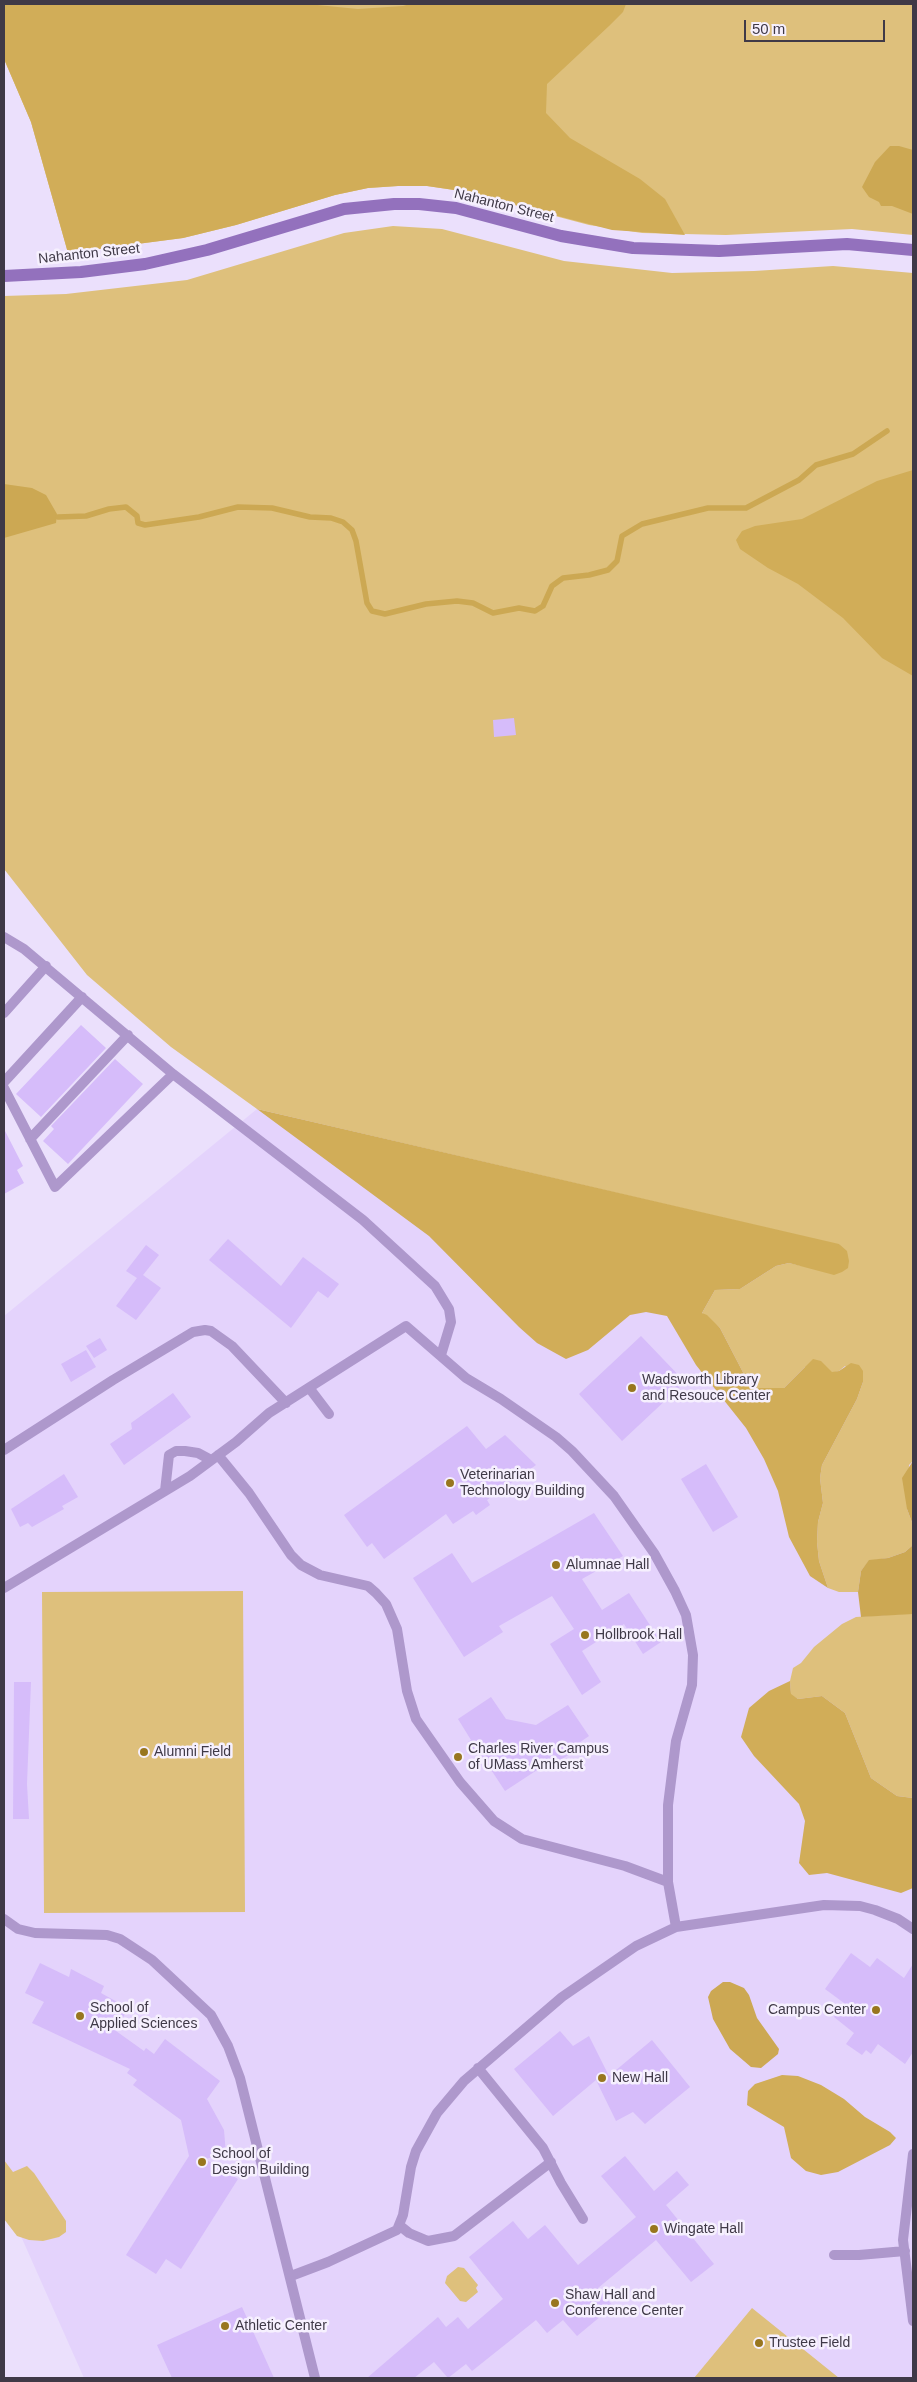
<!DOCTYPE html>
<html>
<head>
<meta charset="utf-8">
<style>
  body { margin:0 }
  #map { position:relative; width:917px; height:2382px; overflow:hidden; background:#ebe0fc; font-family:Arial,sans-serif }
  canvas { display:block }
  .frame { position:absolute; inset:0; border:5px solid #3f3947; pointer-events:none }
  .scale { position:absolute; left:744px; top:20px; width:141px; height:22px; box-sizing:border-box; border:2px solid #3f3947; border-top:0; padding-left:6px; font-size:15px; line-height:18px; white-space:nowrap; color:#3f3947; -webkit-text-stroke:4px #f6f0fe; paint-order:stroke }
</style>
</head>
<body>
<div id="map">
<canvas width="917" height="2382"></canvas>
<div class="frame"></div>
<div class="scale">50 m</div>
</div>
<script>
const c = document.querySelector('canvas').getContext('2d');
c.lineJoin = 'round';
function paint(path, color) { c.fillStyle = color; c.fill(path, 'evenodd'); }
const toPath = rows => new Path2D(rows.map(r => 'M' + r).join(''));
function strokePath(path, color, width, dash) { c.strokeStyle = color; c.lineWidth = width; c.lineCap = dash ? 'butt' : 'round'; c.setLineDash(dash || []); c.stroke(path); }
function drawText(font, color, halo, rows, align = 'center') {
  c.font = font + ' Arial,sans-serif'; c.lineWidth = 5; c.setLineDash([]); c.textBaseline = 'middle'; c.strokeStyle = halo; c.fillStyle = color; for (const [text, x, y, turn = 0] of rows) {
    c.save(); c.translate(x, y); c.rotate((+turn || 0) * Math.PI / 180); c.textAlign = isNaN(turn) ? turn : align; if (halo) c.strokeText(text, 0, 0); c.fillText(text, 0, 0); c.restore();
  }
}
paint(toPath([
  [257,1109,897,1258,913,1246,913,2378,84,2378,4,2198,4,1316]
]), '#e4d3fc');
paint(toPath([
  [4,4,913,4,913,235,852,229,726,235,642,233,589,225,461,191,427,186,398,186,368,188,335,195,236,225,183,238,68,253,31,122,4,59],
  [393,226,442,229,564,261,672,273,754,271,833,266,913,273,913,1461,909,1465,907,1509,913,1525,913,1545,905,1552,888,1558,869,1561,861,1571,858,1592,839,1592,828,1588,819,1561,817,1542,818,1522,823,1503,820,1478,822,1465,857,1399,863,1382,845,1366,839,1371,832,1373,805,1367,784,1388,758,1388,748,1382,720,1328,702,1313,715,1290,740,1289,776,1266,789,1263,802,1266,840,1245,257,1109,171,1047,87,975,4,869,4,296,66,294,187,280,344,233],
  [243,1591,245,1912,44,1913,42,1592],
  [902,1614,913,1614,913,1798,897,1796,871,1778,845,1713,822,1696,798,1699,791,1695,790,1681,793,1668,801,1663,814,1647,842,1624,856,1617],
  [4,2160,13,2172,27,2166,34,2173,66,2221,66,2232,59,2237,43,2241,29,2240,17,2236,4,2219],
  [458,2267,464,2268,478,2285,476,2288,478,2292,466,2302,460,2301,445,2283,447,2276],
  [752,2308,839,2378,694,2378]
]), '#dec07c');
paint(toPath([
  [4,4,307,4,358,9,403,6,410,4,626,4,623,12,609,26,547,84,546,113,570,138,640,179,665,199,685,235,612,230,461,191,427,186,398,186,368,188,335,195,236,225,183,238,68,253,31,122,4,59],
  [913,470,913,676,882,658,843,618,798,584,768,568,740,549,736,540,742,531,755,526,802,519,877,481],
  [257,1109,839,1244,847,1251,849,1261,848,1268,842,1272,834,1275,789,1263,776,1266,740,1289,715,1290,702,1313,707,1315,720,1328,748,1382,758,1388,784,1388,813,1359,821,1361,832,1372,839,1371,851,1363,859,1365,863,1371,863,1382,857,1399,822,1465,820,1478,823,1503,818,1522,817,1542,819,1561,828,1588,810,1576,789,1537,778,1491,764,1459,746,1428,696,1365,667,1316,646,1312,630,1315,588,1350,566,1359,537,1343,519,1327,429,1236],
  [790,1681,791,1694,798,1699,822,1696,845,1713,871,1778,897,1796,913,1798,913,1888,901,1893,827,1873,809,1875,799,1863,805,1821,799,1804,754,1756,741,1737,749,1708,769,1691],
  [782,2075,798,2076,821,2085,844,2099,865,2117,890,2132,896,2138,890,2145,838,2172,821,2175,806,2171,791,2158,784,2127,747,2105,748,2091,755,2084]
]), '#d1ad58');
paint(toPath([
  [890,146,899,146,913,150,913,214,892,206,881,206,879,202,869,197,862,187,875,162],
  [4,484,32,488,46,495,57,514,56,523,4,538],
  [913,1461,913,1525,907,1509,902,1478],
  [913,1545,913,1614,861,1617,858,1592,861,1571,869,1560,888,1558,905,1552],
  [723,1982,730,1982,744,1988,749,1995,757,2018,779,2049,778,2054,761,2068,751,2067,730,2049,713,2019,708,1997,711,1991]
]), '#cca853');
strokePath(toPath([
  [58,517,86,516,109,509,126,507,137,516,138,523,145,525,199,517,238,507,272,508,310,517,331,518,343,522,352,530,356,541,367,603,372,611,385,614,426,604,457,601,473,603,493,613,519,608,535,611,543,606,552,586,563,578,589,575,608,570,617,561,622,536,642,524,708,508,746,508,799,480,816,465,853,454,887,431]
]), '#cca853', 5.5);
paint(toPath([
  [514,718,516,735,494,737,493,720],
  [81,1025,106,1048,41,1117,16,1094],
  [115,1059,143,1084,68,1164,43,1141,54,1129,51,1126],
  [4,1129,23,1166,17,1170,24,1183,4,1194],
  [228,1239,281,1286,303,1257,339,1284,328,1298,318,1291,291,1328,209,1260],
  [146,1245,159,1255,143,1275,161,1288,136,1320,116,1306,137,1278,126,1271],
  [641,1336,685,1382,622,1441,579,1394],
  [100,1338,107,1350,94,1358,86,1346],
  [86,1350,96,1367,71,1382,61,1364],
  [173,1393,191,1417,124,1465,110,1444,132,1429,131,1423],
  [467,1426,486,1449,505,1435,536,1465,487,1500,490,1505,476,1515,473,1511,453,1524,446,1514,384,1559,372,1543,367,1547,344,1515],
  [706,1464,738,1517,713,1532,681,1479],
  [64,1474,78,1497,62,1506,64,1509,32,1527,28,1523,20,1527,11,1509],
  [594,1513,623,1556,582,1579,602,1610,629,1593,661,1642,643,1654,624,1624,582,1651,601,1682,582,1695,550,1644,574,1629,552,1596,499,1626,503,1632,464,1657,413,1578,452,1553,472,1583],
  [14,1682,31,1682,27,1784,29,1819,13,1819],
  [491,1697,506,1719,536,1725,568,1705,589,1736,570,1749,573,1752,559,1761,557,1757,505,1791,480,1753,477,1755,468,1742,471,1740,458,1719],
  [851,1953,870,1967,877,1958,904,1978,913,1964,913,2052,905,2064,878,2044,871,2054,866,2050,862,2055,846,2044,854,2033,834,2017,844,2003,825,1989],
  [40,1963,69,1977,71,1969,104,1986,101,1993,128,2008,116,2031,144,2051,146,2048,154,2054,165,2039,220,2081,207,2099,224,2130,226,2154,205,2159,238,2179,181,2269,166,2259,156,2274,126,2255,189,2156,181,2120,133,2085,137,2080,127,2073,130,2069,32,2023,44,2002,25,1993],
  [560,2031,573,2046,589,2036,609,2076,652,2040,690,2087,645,2124,633,2112,616,2121,596,2080,553,2116,514,2069],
  [625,2156,654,2191,677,2171,689,2185,666,2205,714,2264,691,2282,656,2240,598,2288,613,2306,577,2336,563,2320,547,2333,536,2320,472,2371,466,2364,448,2378,434,2362,414,2378,367,2378,438,2317,446,2327,458,2317,468,2329,503,2299,469,2257,513,2221,528,2239,545,2225,578,2265,636,2217,601,2176],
  [242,2307,274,2378,172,2378,157,2345]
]), '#d6bcfa');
strokePath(toPath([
  [4,937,24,949,173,1074,55,1187,4,1088],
  [4,1013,46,966],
  [173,1074,363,1220,435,1286,449,1309,451,1322,441,1355],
  [4,1082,82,997],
  [30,1139,128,1035],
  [310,1389,329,1414],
  [4,1450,113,1380,193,1332,205,1330,211,1331,232,1346,286,1403],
  [218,1455,249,1493,291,1555,301,1565,320,1575,368,1586,376,1593,386,1604,397,1629,407,1691,416,1719,460,1782,494,1821,522,1839,625,1866,668,1882],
  [165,1491,169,1455,176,1451,185,1451,198,1453,211,1460],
  [4,1588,190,1476,236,1442,269,1413,406,1326,466,1378,501,1399,556,1437,572,1451,614,1496,654,1553,675,1591,686,1615,693,1655,692,1685,676,1741,668,1805,668,1882,676,1927],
  [4,1919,18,1929,35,1933,107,1935,120,1939,152,1960,211,2015,228,2046,240,2078,315,2378],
  [478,2068,543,2148,561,2183,583,2219],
  [913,2154,903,2240,913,2321],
  [399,2225,409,2233,428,2241,454,2236,551,2162],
  [834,2255,859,2255,905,2251],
  [291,2276,328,2262,397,2230,403,2215,411,2167,416,2151,437,2113,464,2081,562,1997,636,1946,676,1927,824,1905,860,1906,875,1910,898,1919,913,1929]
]), '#ae98cc', 10);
strokePath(toPath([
  [4,276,81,272,145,264,207,250,344,209,394,204,419,204,456,208,561,236,633,248,719,251,847,244,913,250]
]), '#9371bd', 12);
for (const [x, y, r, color] of [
  [632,1388,5,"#98761f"],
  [450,1483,5,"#98761f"],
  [556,1565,5,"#98761f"],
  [585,1635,5,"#98761f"],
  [144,1752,5,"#98761f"],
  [458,1757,5,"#98761f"],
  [876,2010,5,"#98761f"],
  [80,2016,5,"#98761f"],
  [602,2078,5,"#98761f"],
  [202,2162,5,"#98761f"],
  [654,2229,5,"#98761f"],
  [555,2303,5,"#98761f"],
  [225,2326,5,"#98761f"],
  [759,2343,5,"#98761f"]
]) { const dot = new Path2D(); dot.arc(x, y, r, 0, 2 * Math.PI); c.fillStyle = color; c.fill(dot); strokePath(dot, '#f6f0fe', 2); }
drawText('14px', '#3f3947', '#f6f0fe', [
  ["Nahanton Street",504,206,14],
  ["Nahanton Street",89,254,-6]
]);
drawText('14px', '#3f3947', '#f6f0fe', [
  ["Wadsworth Library",642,1380],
  ["and Resouce Center",642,1396],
  ["Veterinarian",460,1475],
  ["Technology Building",460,1491],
  ["Alumnae Hall",566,1565],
  ["Hollbrook Hall",595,1635],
  ["Charles River Campus",468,1749],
  ["of UMass Amherst",468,1765],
  ["Alumni Field",154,1752],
  ["School of",90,2008],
  ["Applied Sciences",90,2024],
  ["Campus Center",866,2010,"right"],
  ["New Hall",612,2078],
  ["School of",212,2154],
  ["Design Building",212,2170],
  ["Wingate Hall",664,2229],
  ["Shaw Hall and",565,2295],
  ["Conference Center",565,2311],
  ["Athletic Center",235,2326],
  ["Trustee Field",769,2343]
], 'left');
</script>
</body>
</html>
